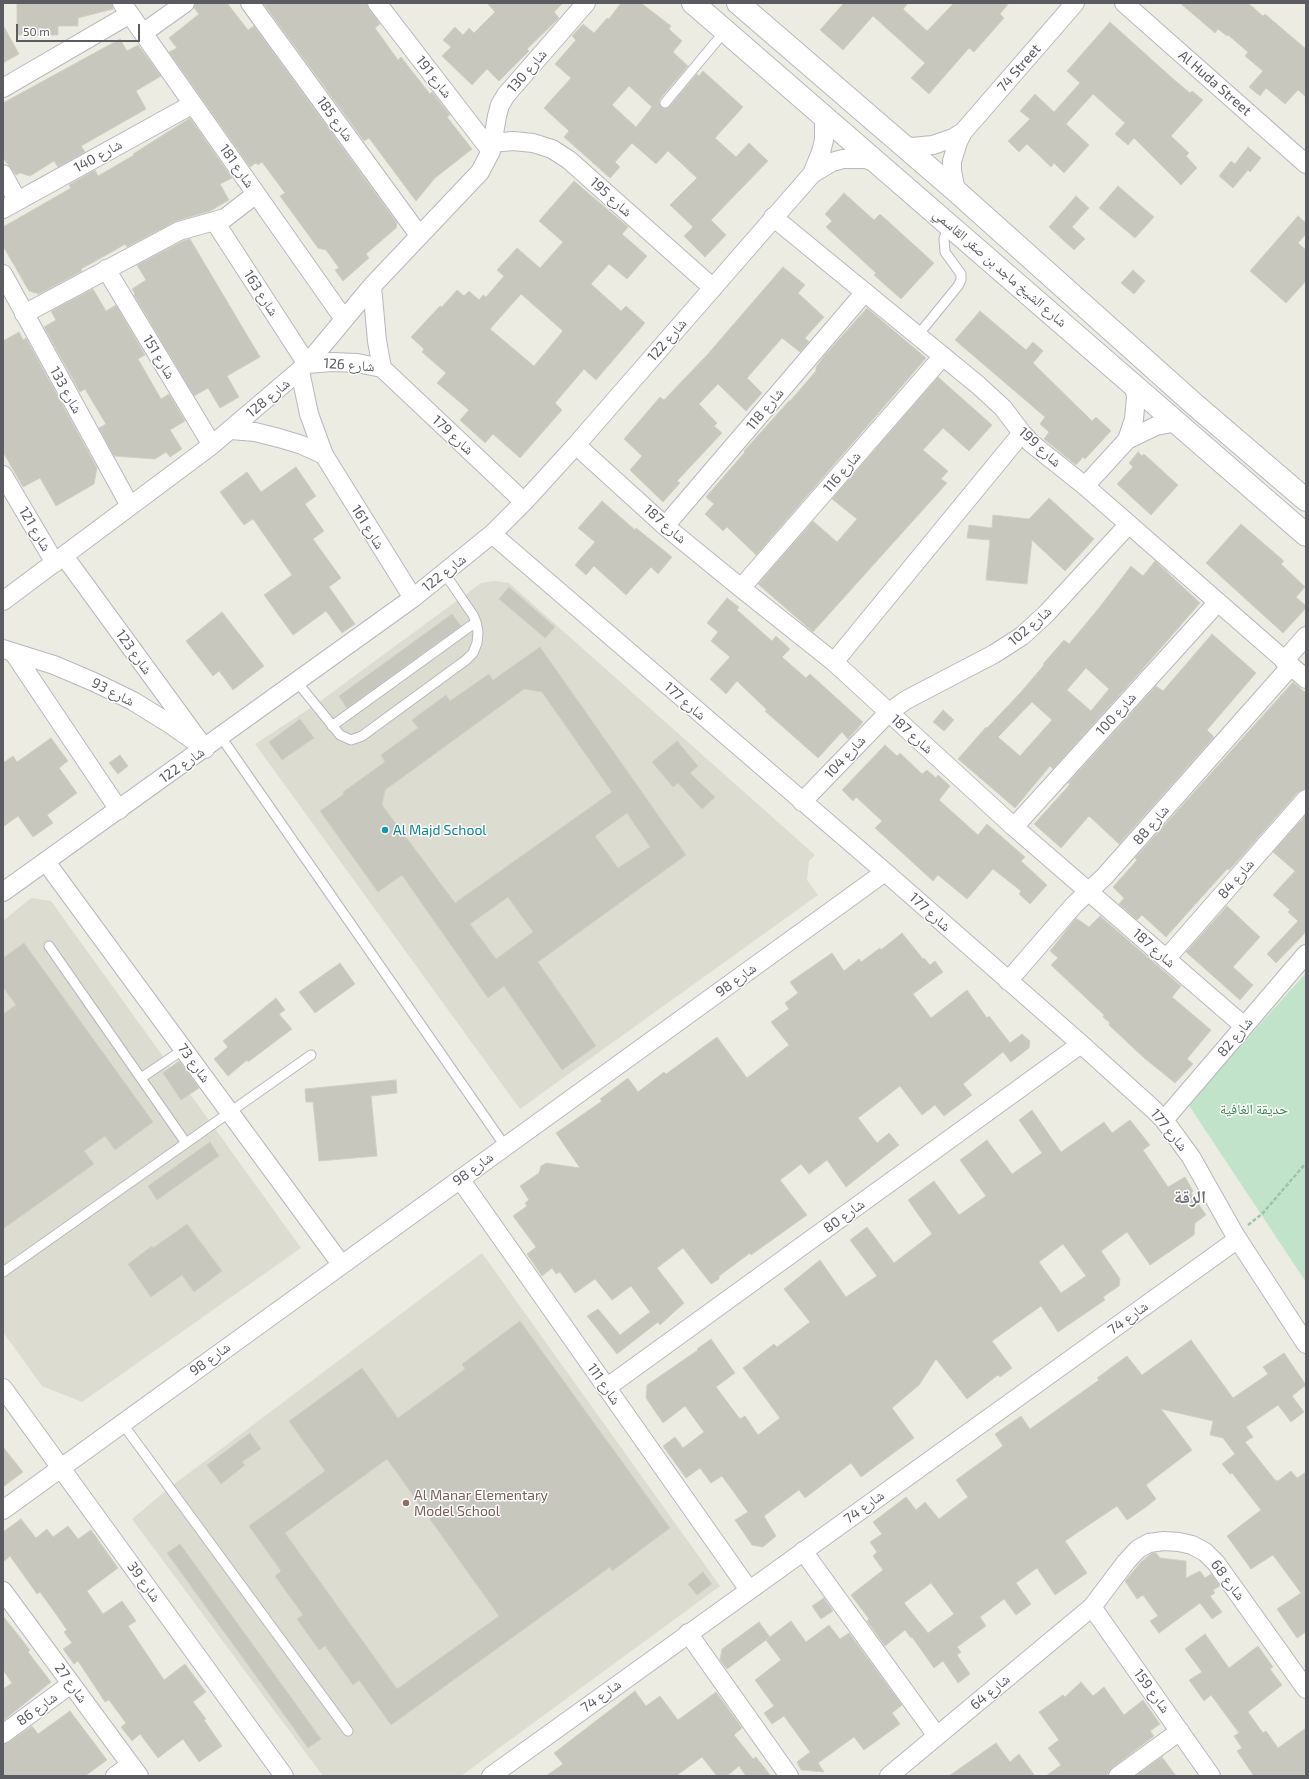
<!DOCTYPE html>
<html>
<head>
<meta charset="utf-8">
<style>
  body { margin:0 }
  #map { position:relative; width:1309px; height:1779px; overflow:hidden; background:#ecece2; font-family:"Exo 2",sans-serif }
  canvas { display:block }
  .frame { position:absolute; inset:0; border:4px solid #5a5c62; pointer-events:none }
  .scale { position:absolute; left:16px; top:24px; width:124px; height:18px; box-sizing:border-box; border:2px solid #5a5c62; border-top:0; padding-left:5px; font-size:12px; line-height:14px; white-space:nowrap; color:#5a5c62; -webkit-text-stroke:3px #fff; paint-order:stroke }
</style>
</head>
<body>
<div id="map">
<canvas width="1309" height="1779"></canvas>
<div class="frame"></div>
<div class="scale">50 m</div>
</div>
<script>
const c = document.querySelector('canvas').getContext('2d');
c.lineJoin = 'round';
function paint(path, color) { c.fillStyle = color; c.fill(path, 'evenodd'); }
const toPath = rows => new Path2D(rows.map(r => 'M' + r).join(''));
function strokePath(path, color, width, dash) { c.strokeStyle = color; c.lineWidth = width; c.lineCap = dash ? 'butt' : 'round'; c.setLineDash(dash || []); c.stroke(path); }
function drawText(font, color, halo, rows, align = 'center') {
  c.font = font + ' "Exo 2","Noto Naskh Arabic",sans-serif'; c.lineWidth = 3; c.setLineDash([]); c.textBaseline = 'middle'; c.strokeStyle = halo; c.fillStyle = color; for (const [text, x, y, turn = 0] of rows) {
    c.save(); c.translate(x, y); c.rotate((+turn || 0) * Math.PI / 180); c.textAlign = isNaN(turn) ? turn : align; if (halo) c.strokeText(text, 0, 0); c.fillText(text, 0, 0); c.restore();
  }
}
paint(toPath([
  [494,581,509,583,815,855,809,861,807,880,818,895,520,1109,255,744,315,705,481,583],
  [31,898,51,901,301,1248,82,1402,42,1386,3,1332,3,921],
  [482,1253,720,1586,461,1776,323,1776,132,1519,169,1488]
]), '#dcdcd0');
paint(toPath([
  [1306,973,1306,1282,1188,1104]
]), '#c0e3c9');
const building = toPath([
  [17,3,112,3,113,9,78,18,78,26,58,26,58,35,17,35,17,3],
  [195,3,227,3,248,30,254,26,397,223,396,228,366,254,369,258,343,281,335,270,339,268,326,250,318,248,280,196,285,193,262,162,258,165,256,163,250,167,169,52,177,48,169,38,199,14,194,8,195,3],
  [263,3,367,3,369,9,380,24,375,28,398,60,401,57,430,94,432,92,450,115,447,117,472,149,435,178,416,201,369,138,364,141,263,3],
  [487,3,563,3,554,12,559,18,527,49,529,51,499,81,487,69,472,85,442,56,451,47,443,40,455,27,463,35,469,28,474,33,495,12,487,3],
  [621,3,641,3,671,26,669,29,682,41,673,52,688,66,660,99,659,102,661,107,664,109,669,107,697,74,699,76,703,71,743,107,715,138,736,157,749,143,768,161,711,220,726,235,705,257,684,236,693,227,670,205,697,178,668,151,656,164,632,143,615,162,620,167,610,178,564,137,569,131,544,108,571,78,555,64,576,40,572,36,583,24,594,33,607,18,609,19,621,3],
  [629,86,652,107,636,127,612,105,629,86],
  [844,3,908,3,903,9,927,31,954,3,1009,3,1000,14,1004,18,974,52,969,48,929,94,911,78,925,63,873,16,843,50,820,30,844,3],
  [1180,3,1248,3,1263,16,1265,14,1306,49,1306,97,1298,90,1285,104,1266,88,1260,96,1249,87,1263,71,1245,56,1248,52,1228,35,1227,36,1218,29,1215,33,1180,3],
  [1110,22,1171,77,1190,93,1192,91,1203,100,1171,136,1189,153,1186,156,1197,168,1181,185,1134,138,1128,145,1115,134,1125,123,1093,94,1066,124,1089,145,1064,173,1054,163,1051,167,1027,144,1019,152,1008,141,1030,119,1020,111,1035,94,1054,112,1080,83,1067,71,1110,22],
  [3,25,19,54,3,63,3,25],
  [120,39,127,51,138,45,161,76,136,91,146,109,81,146,85,152,58,167,54,161,30,176,20,173,16,175,3,158,3,103,120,39],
  [190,118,232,178,220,184,229,200,210,211,176,221,127,247,125,244,117,249,81,269,82,271,39,294,29,291,3,246,3,227,71,188,69,185,95,170,98,176,134,155,133,154,190,118],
  [1248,147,1261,158,1250,172,1248,170,1233,188,1219,176,1231,161,1235,164,1248,147],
  [574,181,628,227,622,234,647,256,627,279,609,264,591,284,621,311,626,306,645,323,596,380,584,369,555,403,562,410,520,458,493,434,485,443,460,420,469,410,437,383,446,373,422,352,424,349,411,337,440,306,442,307,457,290,464,296,469,291,479,300,483,295,486,297,504,276,497,270,517,248,540,268,563,242,539,221,574,181],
  [521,294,563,331,534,366,490,329,521,294],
  [1118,186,1154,217,1135,238,1099,208,1118,186],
  [844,193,874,220,880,214,934,263,901,299,874,275,876,273,826,227,832,221,825,214,844,193],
  [1076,196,1089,208,1072,227,1085,239,1074,250,1049,227,1076,196],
  [1298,216,1306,223,1306,234,1298,243,1306,250,1306,281,1286,303,1250,271,1298,216],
  [190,239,260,357,227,376,239,397,220,408,208,388,194,396,134,295,135,294,132,289,146,280,137,265,183,241,190,239],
  [783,267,805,285,798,293,824,317,805,338,809,342,800,352,782,338,747,378,762,393,746,411,718,384,699,404,717,423,714,426,722,433,677,481,680,483,663,502,630,470,642,456,624,439,660,397,664,400,707,355,783,267],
  [1133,270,1145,281,1134,294,1121,283,1133,270],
  [93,289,106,311,116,305,145,355,138,359,161,399,169,394,185,421,170,430,182,449,170,457,166,452,155,459,114,456,99,428,106,424,85,389,80,392,44,327,56,320,51,311,93,289],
  [867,308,926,358,756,555,727,527,723,531,705,514,714,504,706,497,745,452,744,451,789,401,790,401,816,371,816,367,825,355,867,308],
  [980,311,1026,350,1033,342,1043,351,1033,363,1092,421,1096,417,1111,431,1085,459,1083,457,1076,465,1044,439,1049,432,1040,424,1045,417,955,340,980,311],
  [19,332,23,340,26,338,97,468,94,484,56,506,40,478,23,487,3,452,3,341,19,332],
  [938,377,992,425,969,451,943,428,923,450,948,471,941,479,947,483,813,632,758,584,813,521,837,542,857,519,832,499,938,377],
  [1138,452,1142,456,1144,454,1178,485,1151,515,1117,484,1133,467,1129,463,1138,452],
  [296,467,316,496,305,504,324,531,313,539,341,578,329,587,355,624,342,633,326,611,293,635,264,595,292,575,253,519,244,525,220,492,247,472,261,492,296,467],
  [1049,498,1094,539,1065,571,1032,540,1027,584,986,580,990,540,967,538,969,525,992,528,993,515,1029,519,1049,498],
  [602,501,635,530,636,528,672,557,658,574,651,567,626,595,594,566,586,575,575,565,595,542,578,528,602,501],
  [1241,524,1284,561,1281,564,1305,587,1296,597,1306,606,1306,608,1283,633,1206,563,1241,524],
  [1155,561,1200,603,1140,672,1053,769,1050,766,1015,808,958,759,986,727,987,728,1021,692,1044,665,1043,664,1064,640,1069,644,1099,608,1131,566,1143,576,1155,561],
  [1086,668,1109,689,1091,711,1067,690,1086,668],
  [1032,702,1052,720,1020,756,998,737,1032,702],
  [509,587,555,627,545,638,499,599,509,587],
  [727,598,739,607,737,610,772,641,776,636,790,649,782,657,806,678,810,674,863,722,848,739,842,732,818,758,765,711,767,710,737,681,726,694,710,679,730,657,711,641,718,632,707,623,727,598],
  [222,612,264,666,233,690,219,671,213,676,186,641,222,612],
  [452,614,461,626,347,708,339,696,452,614],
  [1212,634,1256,673,1207,730,1214,737,1119,844,1089,816,1061,848,1034,824,1065,790,1070,784,1068,783,1156,686,1163,691,1212,634],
  [540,647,686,855,538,962,596,1046,562,1070,504,986,488,998,402,875,378,892,320,811,344,794,343,792,385,762,381,755,418,728,412,720,446,695,450,701,489,674,493,680,540,647],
  [524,689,542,692,612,792,455,903,382,805,385,790,524,689],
  [627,813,650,847,618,868,595,836,627,813],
  [508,897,533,932,496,959,470,924,508,897],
  [1293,682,1306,693,1306,789,1298,792,1242,856,1229,870,1227,869,1166,937,1142,915,1137,920,1119,904,1124,898,1113,887,1137,860,1135,858,1293,682],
  [943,710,954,720,944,731,933,722,943,710],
  [300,719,314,738,282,760,269,742,300,719],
  [51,738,68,761,59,768,77,793,47,815,53,823,33,837,18,816,3,827,3,763,13,756,17,762,51,738],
  [677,741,698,766,690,773,715,797,702,809,678,783,673,787,652,762,677,741],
  [885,745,897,756,900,753,922,774,927,770,936,778,938,775,950,786,939,800,978,835,987,824,1025,857,1021,861,1047,885,1030,904,1019,894,1021,891,993,869,967,899,938,875,933,881,875,828,882,821,856,797,853,801,842,790,885,745],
  [120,755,128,766,118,774,109,763,120,755],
  [1306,815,1306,932,1276,963,1267,954,1298,921,1288,912,1290,910,1273,895,1295,871,1273,852,1306,815],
  [1227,906,1260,937,1233,967,1253,985,1240,1000,1186,952,1227,906],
  [1100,916,1181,986,1172,997,1211,1030,1187,1059,1193,1064,1175,1083,1143,1057,1109,1025,1110,1023,1103,1017,1104,1015,1051,965,1058,958,1050,951,1076,918,1089,927,1100,916],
  [902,933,923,959,924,958,930,965,935,961,943,972,913,994,931,1018,967,990,987,1018,989,1016,1010,1043,1022,1034,1030,1041,1029,1048,1011,1062,1003,1052,963,1084,972,1095,944,1116,935,1105,922,1115,900,1086,858,1118,877,1143,889,1133,899,1145,846,1187,827,1160,809,1174,801,1164,780,1180,807,1215,751,1255,750,1253,719,1276,719,1279,711,1284,683,1248,657,1268,684,1303,660,1325,658,1322,617,1354,587,1316,598,1309,620,1335,650,1312,631,1286,612,1300,595,1279,575,1293,560,1272,556,1274,552,1268,542,1276,527,1254,536,1247,513,1216,527,1206,525,1203,529,1200,520,1186,539,1173,541,1166,546,1163,580,1168,556,1133,602,1101,600,1099,628,1078,638,1092,664,1072,666,1074,717,1037,747,1078,789,1045,771,1022,789,1009,785,1003,798,993,790,982,832,953,844,971,859,959,861,962,880,948,881,950,902,933],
  [24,943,153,1122,115,1150,105,1136,84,1151,94,1164,3,1229,3,1014,16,1005,3,987,3,958,24,943],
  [340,963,355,984,315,1013,299,992,340,963],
  [276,998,285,1010,279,1014,292,1029,248,1062,247,1060,228,1076,214,1059,228,1047,223,1041,276,998],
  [179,1061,199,1088,181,1100,163,1073,179,1061],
  [396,1080,397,1093,371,1096,377,1156,319,1161,313,1102,306,1102,305,1089,396,1080],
  [1032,1110,1061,1152,1104,1122,1112,1133,1130,1120,1150,1145,1143,1150,1168,1187,1185,1177,1193,1191,1191,1193,1206,1215,1195,1223,1194,1235,1150,1265,1127,1232,1101,1251,1120,1279,1119,1286,1103,1297,1105,1300,1058,1332,1041,1306,992,1341,1012,1368,1000,1377,998,1375,967,1399,936,1359,919,1385,892,1408,914,1438,861,1477,851,1463,805,1498,799,1490,764,1516,776,1536,763,1547,752,1545,735,1520,748,1512,722,1476,711,1483,700,1468,686,1478,663,1446,675,1437,683,1448,704,1432,685,1406,663,1423,646,1398,647,1385,698,1350,697,1349,711,1339,735,1373,716,1387,740,1419,745,1416,758,1435,780,1418,743,1368,774,1344,777,1347,810,1322,784,1289,820,1260,846,1297,877,1276,850,1240,867,1227,894,1263,932,1234,908,1200,934,1181,959,1215,986,1196,960,1160,987,1140,1012,1174,1042,1153,1019,1120,1032,1110],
  [1063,1244,1086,1276,1061,1293,1039,1262,1063,1244],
  [210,1142,219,1156,157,1200,148,1186,210,1142],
  [187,1224,222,1271,194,1292,182,1275,151,1297,128,1264,152,1246,153,1248,187,1224],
  [520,1321,670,1528,612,1571,610,1567,391,1725,359,1680,353,1685,325,1646,319,1650,297,1619,303,1615,275,1576,281,1571,249,1526,325,1471,289,1421,362,1368,398,1418,465,1369,462,1364,520,1321],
  [387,1459,499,1616,397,1689,285,1533,387,1459],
  [1191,1340,1233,1398,1268,1374,1263,1367,1284,1353,1306,1385,1292,1396,1304,1412,1291,1422,1278,1405,1246,1427,1253,1437,1245,1442,1275,1480,1278,1481,1291,1471,1297,1478,1306,1472,1306,1632,1297,1638,1277,1609,1301,1593,1273,1555,1251,1569,1227,1536,1261,1510,1232,1473,1230,1474,1222,1464,1235,1454,1223,1438,1210,1435,1213,1421,1161,1409,1192,1450,1146,1485,1156,1499,1146,1507,1127,1520,1117,1506,1065,1541,1087,1573,1055,1595,1037,1568,1016,1583,1031,1604,1016,1615,1004,1599,980,1617,986,1626,957,1647,961,1652,957,1655,970,1674,958,1683,943,1661,934,1668,912,1637,911,1638,905,1630,885,1646,867,1621,869,1619,851,1595,883,1570,873,1556,877,1552,870,1542,882,1534,873,1522,906,1497,916,1510,925,1502,939,1519,968,1497,956,1480,1003,1446,995,1434,1021,1416,1030,1429,1099,1380,1097,1378,1127,1356,1142,1375,1191,1340],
  [931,1583,954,1614,928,1633,904,1603,931,1583],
  [250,1433,261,1449,242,1462,245,1465,221,1484,207,1465,250,1433],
  [3,1447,23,1472,3,1487,3,1447],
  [21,1519,36,1538,47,1529,53,1537,68,1526,78,1539,91,1530,118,1568,87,1591,103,1614,122,1601,136,1621,128,1626,164,1680,185,1664,206,1692,193,1702,206,1719,204,1720,222,1746,199,1762,183,1739,158,1758,140,1734,132,1741,121,1727,126,1723,109,1700,105,1702,78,1661,74,1664,63,1649,72,1643,64,1632,67,1630,58,1617,40,1592,37,1594,10,1556,3,1562,3,1532,21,1519],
  [180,1544,321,1739,308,1748,167,1553,180,1544],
  [1152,1553,1156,1553,1160,1558,1186,1561,1186,1578,1200,1571,1205,1578,1211,1574,1220,1586,1213,1590,1215,1593,1210,1596,1222,1612,1212,1619,1200,1603,1159,1633,1150,1621,1158,1616,1143,1595,1137,1599,1125,1581,1141,1562,1152,1553],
  [703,1572,712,1584,697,1595,688,1584,703,1572],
  [824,1598,833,1611,821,1619,812,1606,824,1598],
  [3,1616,30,1650,28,1652,51,1682,3,1721,3,1689,12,1683,3,1670,3,1616],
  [791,1621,806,1642,829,1625,840,1639,849,1633,902,1705,892,1713,900,1724,864,1750,854,1737,818,1763,824,1772,801,1770,797,1762,810,1752,784,1716,772,1724,764,1713,774,1706,755,1680,781,1660,766,1640,791,1621],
  [759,1622,770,1637,727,1669,720,1660,722,1649,759,1622],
  [1205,1634,1229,1668,1258,1646,1273,1667,1270,1669,1282,1685,1248,1712,1263,1733,1266,1731,1278,1748,1306,1728,1306,1773,1302,1776,1254,1776,1237,1751,1242,1748,1234,1736,1239,1733,1211,1695,1204,1701,1189,1680,1202,1672,1185,1649,1205,1634],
  [1081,1682,1093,1696,1104,1687,1124,1715,1143,1700,1160,1724,1150,1731,1154,1736,1112,1768,1106,1776,1046,1776,1061,1765,1048,1748,1059,1740,1039,1712,1063,1695,1065,1697,1081,1682],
  [635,1691,646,1706,660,1696,678,1720,716,1692,742,1728,734,1735,753,1759,756,1757,771,1776,746,1776,739,1766,727,1776,717,1776,702,1757,676,1776,546,1776,563,1764,554,1753,635,1691],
  [70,1711,107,1760,85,1776,3,1776,3,1744,9,1742,32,1726,38,1734,70,1711],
  [996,1743,1010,1762,1019,1754,1035,1776,949,1776,996,1743],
  [1162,1757,1176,1776,1139,1776,1138,1774,1162,1757]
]);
paint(building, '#c7c7be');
strokePath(building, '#d1d0c1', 1);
const service = toPath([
  [665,103,725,31],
  [918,335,958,286,961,280,961,274,945,252,944,239,948,225],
  [297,682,340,735,351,740,362,736,466,660,473,653,477,643,478,632,476,622,473,615,445,574],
  [332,726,476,622],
  [221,737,505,1146],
  [49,946,186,1143],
  [141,1078,184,1049],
  [3,1272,311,1055],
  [122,1423,348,1731]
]);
const minor = toPath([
  [122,3,344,319],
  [250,3,419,235],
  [377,3,491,151],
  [1124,3,1306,164],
  [143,33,185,3],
  [3,88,130,14],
  [492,143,513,141,533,143,552,149,569,160,713,288],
  [902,145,912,147,933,145,953,138,963,132],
  [3,174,17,200],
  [812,174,821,152,824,140,824,116],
  [956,191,952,171,952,161,958,142,963,132,1075,3],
  [3,209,193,104],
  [773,217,978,385,1003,408,1022,433,1031,443,1085,486,1306,679],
  [215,222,307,364,332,362,357,363,382,368],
  [106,269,212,445],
  [3,274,130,506],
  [372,286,377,341,382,368],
  [24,314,179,231,225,218,256,194],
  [382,368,524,502],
  [300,371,309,414,324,455,413,598],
  [231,430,255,432,279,438,302,445,324,455],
  [1127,440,1134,419,1136,397,1134,385],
  [576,445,665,526,741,588,834,662,1014,827,1244,1026],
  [3,475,55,563],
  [1085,486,1127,440,1156,426,1177,422],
  [665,526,865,292],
  [492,534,885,872,1081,1044,1153,1109,1164,1120,1191,1157,1235,1235,1306,1344],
  [64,556,205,749],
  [741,588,943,356],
  [3,601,212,445,307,364,372,286,480,172,491,151,497,116,500,105,506,95,586,3],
  [3,649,54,665,94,682,133,701,170,724,193,740],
  [13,652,119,810],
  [1284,661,1306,636],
  [834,662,1022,433],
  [802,802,888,713,906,700,994,654,1022,636,1046,614,1129,524],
  [1014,827,1218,602],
  [46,862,341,1264],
  [3,892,413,598,492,534,524,502,576,445,812,174,832,162,843,159,866,159,877,163],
  [1166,959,1306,799],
  [1008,981,1074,905,1105,876,1291,666],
  [1164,1120,1306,954],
  [460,1179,749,1590],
  [3,1388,284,1776],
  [606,1388,1081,1044],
  [3,1510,885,872],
  [803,1551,937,1736],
  [3,1591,139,1776],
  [1092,1607,1211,1776],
  [688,1633,789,1776],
  [3,1734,71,1684],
  [115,1776,131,1765],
  [491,1776,1238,1239],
  [889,1776,1092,1607,1126,1562,1138,1549,1149,1543,1164,1541,1179,1542,1192,1545,1205,1552,1216,1563,1306,1689],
  [1118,1776,1180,1731]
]);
const tertiary = toPath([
  [693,3,1306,535],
  [738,3,956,191,1194,404,1306,500]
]);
strokePath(service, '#b7b8be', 11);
strokePath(minor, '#b7b8be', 20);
strokePath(tertiary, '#b7b8be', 24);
strokePath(toPath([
  [1248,1225,1262,1214,1306,1163]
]), '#9ac3b0', 2.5, [4, 2]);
strokePath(service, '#fff', 9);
strokePath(minor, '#fff', 18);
strokePath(tertiary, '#fff', 22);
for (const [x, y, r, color] of [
  [385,830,4,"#0f9aa8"],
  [406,1503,4,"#8d6e63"]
]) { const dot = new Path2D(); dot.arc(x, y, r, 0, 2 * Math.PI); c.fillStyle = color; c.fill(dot); strokePath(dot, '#fff', 1.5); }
drawText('14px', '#5a5c62', '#fff', [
  ["74 Street",1019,68,-49],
  ["شارع 130",527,71,-49],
  ["شارع 191",434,77,52],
  ["Al Huda Street",1215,83,41],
  ["شارع 185",335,119,54],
  ["شارع 140",98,156,-29],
  ["شارع 181",237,166,55],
  ["شارع 195",611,197,42],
  ["شارع الشيخ ماجد بن صقر القاسمي",1000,268,41],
  ["شارع 163",261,293,57],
  ["شارع 122",667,340,-49],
  ["شارع 151",159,357,59],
  ["شارع 126",349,365,4],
  ["شارع 133",66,390,61],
  ["شارع 128",268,398,-40],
  ["شارع 118",765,409,-50],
  ["شارع 179",453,435,43],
  ["شارع 199",1040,447,42],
  ["شارع 116",842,472,-49],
  ["شارع 187",665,524,41],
  ["شارع 161",368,527,58],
  ["شارع 121",35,529,59],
  ["شارع 122",444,573,-38],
  ["شارع 102",1030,626,-41],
  ["شارع 123",134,652,54],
  ["شارع 93",113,692,27],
  ["شارع 177",685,701,41],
  ["شارع 100",1116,714,-48],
  ["شارع 187",912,734,42],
  ["شارع 104",845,757,-47],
  ["شارع 122",182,765,-35],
  ["شارع 88",1151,825,-49],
  ["شارع 84",1236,879,-49],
  ["شارع 177",930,912,42],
  ["شارع 187",1154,948,41],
  ["شارع 98",736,980,-36],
  ["شارع 82",1235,1037,-50],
  ["شارع 73",194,1063,54],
  ["شارع 177",1169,1130,51],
  ["شارع 98",473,1169,-36],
  ["شارع 80",844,1216,-36],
  ["شارع 74",1128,1318,-36],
  ["شارع 98",210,1359,-36],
  ["شارع 111",604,1384,55],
  ["شارع 74",864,1507,-36],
  ["شارع 68",1228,1580,53],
  ["شارع 39",144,1582,54],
  ["شارع 27",71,1683,54],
  ["شارع 159",1152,1691,54],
  ["شارع 64",990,1692,-40],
  ["شارع 74",601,1696,-36],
  ["شارع 86",37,1709,-36]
]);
drawText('14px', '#0d838f', '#fff', [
  ["Al Majd School",393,830]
], 'left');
drawText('14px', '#39824f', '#fff', [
  ["حديقة الغافية",1254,1109]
]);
drawText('14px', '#785e54', '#fff', [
  ["Al Manar Elementary",414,1495],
  ["Model School",414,1511]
], 'left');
drawText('bold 18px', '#6b6e74', '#fff', [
  ["الرقة",1190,1197]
]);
</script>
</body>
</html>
